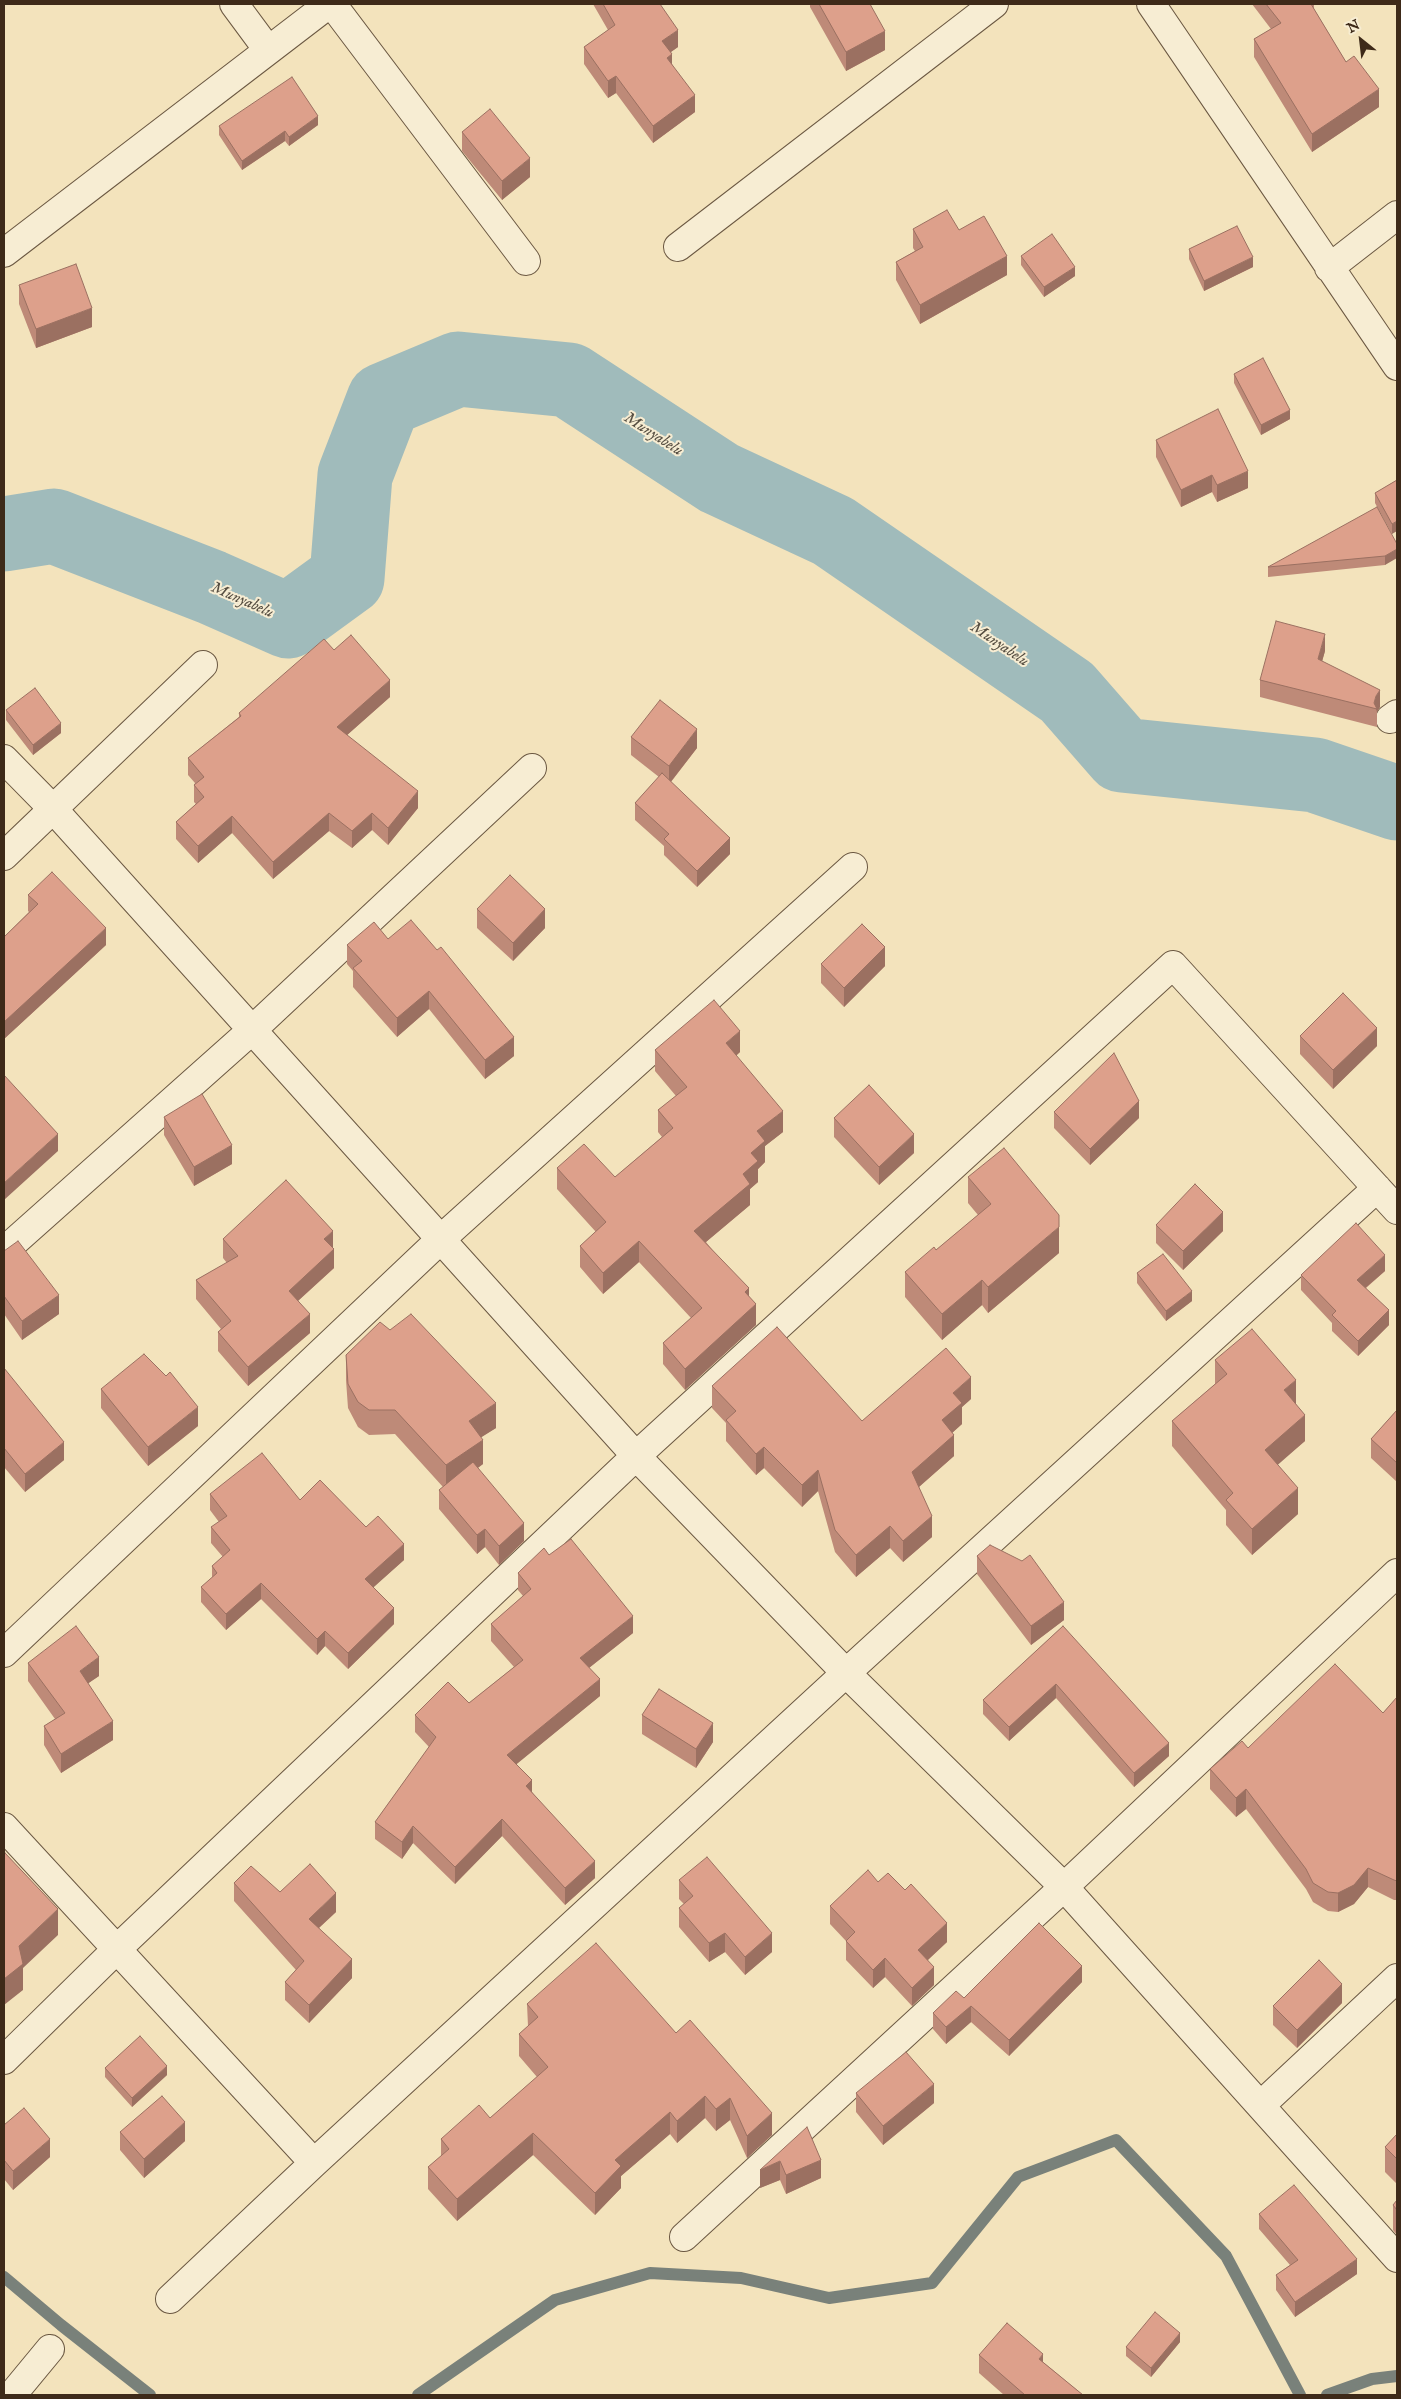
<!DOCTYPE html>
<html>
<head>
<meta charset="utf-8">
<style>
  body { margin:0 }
  #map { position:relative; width:1401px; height:2399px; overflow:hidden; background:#f3e3bc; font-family:"IM FELL English",serif }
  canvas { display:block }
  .frame { position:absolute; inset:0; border:5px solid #3e2a19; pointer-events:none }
  .north { position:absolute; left:1336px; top:15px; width:50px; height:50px; -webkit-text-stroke:4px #f7edd3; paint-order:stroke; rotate:331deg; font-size:14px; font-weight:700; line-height:20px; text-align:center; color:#3e2a19 }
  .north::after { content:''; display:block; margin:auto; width:18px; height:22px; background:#3e2a19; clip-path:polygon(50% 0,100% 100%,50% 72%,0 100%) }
</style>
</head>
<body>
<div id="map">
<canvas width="1401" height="2399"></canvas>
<div class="frame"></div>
<div class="north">N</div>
</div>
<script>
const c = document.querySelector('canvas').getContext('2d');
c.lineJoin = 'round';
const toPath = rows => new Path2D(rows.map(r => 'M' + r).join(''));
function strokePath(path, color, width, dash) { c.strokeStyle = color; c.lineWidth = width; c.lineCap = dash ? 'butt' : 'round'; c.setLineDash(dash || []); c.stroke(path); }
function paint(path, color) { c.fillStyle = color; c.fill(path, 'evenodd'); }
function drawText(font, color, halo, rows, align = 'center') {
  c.font = font + ' "IM FELL English",serif'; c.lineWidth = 4; c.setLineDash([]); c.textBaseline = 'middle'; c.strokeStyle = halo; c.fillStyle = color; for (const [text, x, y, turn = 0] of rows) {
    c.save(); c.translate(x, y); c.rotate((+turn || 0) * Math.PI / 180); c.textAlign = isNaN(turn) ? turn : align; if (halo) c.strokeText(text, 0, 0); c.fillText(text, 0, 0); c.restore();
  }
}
strokePath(toPath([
  [4,2277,61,2325,150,2395],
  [418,2395,555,2300,650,2273,741,2278,829,2298,932,2283,1018,2177,1116,2140,1226,2256,1300,2395],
  [1327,2395,1372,2379,1397,2376]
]), '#79817a', 12);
strokePath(toPath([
  [4,534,54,526,211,587,288,621,347,578,355,475,384,400,458,369,569,380,719,478,833,531,1067,692,1122,755,1315,775,1397,803]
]), '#a0bbbb', 75);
const street = toPath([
  [234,4,268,50],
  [332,4,526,261],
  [1151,4,1397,366],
  [678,247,994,4],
  [4,253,329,4],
  [1329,268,1397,215],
  [1390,719,1397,714],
  [4,759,54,810,636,1456,846,1673,1064,1887,1397,2258],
  [4,856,203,665],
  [4,1251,251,1031,532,768],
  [4,1653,441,1239,853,867],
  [4,1827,314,2163],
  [4,2060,117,1949,636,1456,1173,965,1397,1210],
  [1261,2105,1397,1978],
  [684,2237,1064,1887,1397,1573],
  [170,2299,314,2163,846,1673,1377,1188],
  [12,2395,50,2349]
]);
strokePath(street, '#6b5842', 30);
strokePath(street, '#f7edd3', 28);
paint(toPath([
  [593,4,643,4,678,47,671,52,672,64,695,112,653,143,616,93,608,98,584,64,584,47,608,30],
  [810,4,870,4,885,50,846,71,810,7],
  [1252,4,1314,4,1314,9,1346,62,1379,107,1312,152,1254,57,1254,39,1271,29],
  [318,125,289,146,285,141,242,170,219,135,219,126],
  [462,132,530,177,502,200,462,151],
  [913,229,959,230,1007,275,920,324,896,280,896,262,915,251,913,248],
  [1189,249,1253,267,1204,291,1189,259],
  [1021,256,1075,276,1044,297,1021,265],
  [19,285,92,327,36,348,19,304],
  [1234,374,1290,419,1261,435,1234,383],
  [1156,440,1248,488,1217,502,1212,492,1181,507,1156,457],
  [1397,480,1392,534,1375,503,1375,493],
  [1397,544,1385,565,1268,577,1268,567],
  [334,650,390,697,347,735,418,808,388,845,372,830,352,848,329,831,273,879,232,833,198,863,176,839,176,822,196,804,194,802,194,785,195,783,188,775,188,758,239,717,239,713],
  [1325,651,1322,661,1380,707,1377,712,1377,727,1260,697,1260,680],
  [6,710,61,733,33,755,6,720],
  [631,737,697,748,671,782,730,854,697,887,664,855,664,846,635,820,635,803,659,777,631,755],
  [28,895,106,945,4,1039,4,937,29,912,28,911],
  [477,909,545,928,513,961,477,928],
  [388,939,514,1056,485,1079,429,1009,397,1037,353,987,353,971,347,964,347,945],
  [821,964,885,966,844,1007,821,983],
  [1300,1036,1377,1046,1333,1089,1300,1054],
  [655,1050,740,1052,736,1056,783,1132,765,1146,765,1162,758,1169,758,1182,750,1189,750,1205,706,1242,749,1296,756,1325,685,1390,663,1364,663,1343,691,1318,639,1262,603,1294,580,1267,580,1246,596,1232,557,1189,557,1168,615,1177,662,1137,658,1132,658,1110,676,1096,655,1071],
  [1054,1112,1139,1118,1090,1165,1054,1128],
  [164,1117,232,1164,194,1186,164,1135],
  [834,1118,914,1153,879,1185,834,1137],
  [968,1177,1059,1253,988,1313,982,1305,942,1340,905,1297,905,1272,936,1250,978,1215,968,1203],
  [1156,1225,1223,1231,1183,1270,1156,1243],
  [223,1239,333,1249,334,1268,298,1301,310,1333,248,1386,218,1351,218,1332,221,1329,196,1299,196,1280,227,1263,223,1258],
  [4,1251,59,1314,22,1340,4,1314],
  [1385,1271,1366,1288,1389,1325,1358,1356,1332,1331,1332,1323,1301,1290,1301,1275],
  [1137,1273,1192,1301,1166,1321,1137,1283],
  [346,1355,496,1428,481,1437,483,1464,478,1468,524,1541,499,1565,485,1547,477,1554,439,1509,439,1490,443,1487,395,1434,369,1435,358,1427,348,1408,346,1380],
  [1215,1360,1296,1404,1305,1441,1277,1464,1298,1514,1252,1555,1226,1525,1226,1510,1172,1446,1172,1421,1215,1384],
  [4,1368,64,1460,25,1492,4,1467],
  [712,1386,862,1421,971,1399,962,1407,962,1424,952,1433,954,1456,919,1487,932,1537,903,1562,890,1548,856,1577,835,1552,818,1491,802,1507,764,1468,756,1475,726,1441,726,1423,712,1408],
  [101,1389,198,1426,148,1466,101,1408],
  [1397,1410,1397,1482,1371,1458,1371,1439],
  [210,1494,300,1500,366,1527,404,1560,373,1587,394,1624,348,1669,325,1646,317,1655,261,1599,226,1630,201,1602,201,1587,212,1578,212,1566,223,1557,211,1543,211,1527,219,1522,210,1510],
  [549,1555,633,1633,589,1668,600,1696,516,1764,532,1792,595,1878,565,1905,502,1836,455,1884,413,1843,402,1859,375,1839,375,1822,429,1747,415,1732,415,1715,469,1703,514,1667,491,1641,491,1624,523,1596,518,1590,518,1573],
  [977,1556,1022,1561,1064,1620,1031,1645,977,1574],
  [1063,1626,1169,1756,1134,1787,1056,1698,1009,1741,983,1714,983,1700],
  [28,1663,99,1676,88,1683,113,1740,61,1773,44,1745,44,1726,55,1719,28,1681],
  [1397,1697,1397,1900,1394,1900,1368,1887,1354,1904,1338,1912,1328,1911,1313,1902,1306,1889,1246,1809,1236,1817,1210,1789,1210,1769,1248,1748,1383,1713],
  [642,1715,713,1742,696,1768,642,1734],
  [679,1880,772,1952,745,1975,725,1952,709,1962,679,1927,679,1908,684,1904,679,1899],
  [878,1882,947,1942,928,1960,934,1985,912,2006,885,1977,873,1988,846,1960,846,1941,830,1924,830,1906],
  [234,1883,280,1892,336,1912,319,1928,352,1978,309,2023,285,2000,285,1982,296,1970,234,1901],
  [1082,1982,1009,2056,971,2022,946,2044,933,2029,933,2013,964,1998],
  [1342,2003,1297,2048,1273,2025,1273,2006],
  [527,2004,676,2033,772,2135,747,2158,730,2120,716,2131,705,2118,677,2143,670,2134,621,2176,621,2188,595,2215,533,2155,457,2221,428,2189,428,2167,441,2156,441,2139,490,2118,537,2077,519,2056,519,2034,528,2026],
  [105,2068,167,2075,132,2107,105,2077],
  [856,2093,934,2103,883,2145,856,2112],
  [4,2125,50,2157,13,2190,4,2179],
  [807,2127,821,2178,786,2194,780,2180,760,2188],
  [120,2132,185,2141,144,2178,120,2150],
  [1397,2134,1397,2184,1385,2172,1385,2147],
  [1397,2200,1397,2235,1393,2230,1393,2205],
  [1259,2214,1357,2274,1295,2317,1276,2290,1276,2275,1290,2265,1259,2229],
  [1180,2342,1151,2377,1126,2356,1126,2347],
  [979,2355,1043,2362,1083,2395,1004,2395,979,2373]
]), '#be8a78');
paint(toPath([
  [678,30,678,47,662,58,662,41],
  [885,31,885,50,846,71,846,52],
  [672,54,672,71,667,58],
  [616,76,616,93,608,98,608,81],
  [1379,89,1379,107,1312,152,1312,134],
  [695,95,695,112,653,143,653,126],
  [318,116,318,125,289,146,289,137],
  [285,131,285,141,242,170,242,161],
  [530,158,530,177,502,200,502,181],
  [1007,256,1007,275,920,324,920,305],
  [1253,257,1253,267,1204,291,1204,281],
  [1075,267,1075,276,1044,297,1044,287],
  [92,308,92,327,36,348,36,329],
  [1290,410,1290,419,1261,435,1261,425],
  [1248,471,1248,488,1217,502,1217,485],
  [1212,475,1212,492,1181,507,1181,490],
  [1397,521,1397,531,1392,534,1392,524],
  [1397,549,1397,558,1385,565,1385,556],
  [1325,634,1325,651,1318,676,1318,659],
  [390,680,390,697,337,744,337,727],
  [1380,690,1380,707,1377,712,1374,703,1376,696],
  [61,723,61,733,33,755,33,745],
  [697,729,697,748,669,784,669,766],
  [418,791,418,808,388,845,388,828],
  [329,813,329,831,273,879,273,862],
  [372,813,372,830,352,848,352,831],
  [232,816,232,833,198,863,198,846],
  [730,838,730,854,697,887,697,871],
  [545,909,545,928,513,961,513,943],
  [106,928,106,945,4,1039,4,1022],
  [885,947,885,966,844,1007,844,988],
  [429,991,429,1009,397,1037,397,1018],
  [1377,1028,1377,1046,1333,1089,1333,1070],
  [740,1031,740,1052,726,1064,726,1043],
  [514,1037,514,1056,485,1079,485,1060],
  [1139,1101,1139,1118,1090,1165,1090,1149],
  [783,1111,783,1132,765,1146,765,1162,758,1169,758,1182,750,1189,750,1205,694,1252,694,1231,743,1174,751,1153,757,1131],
  [58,1134,58,1151,4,1200,4,1183],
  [914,1134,914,1153,879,1185,879,1167],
  [232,1145,232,1164,194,1186,194,1167],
  [1223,1212,1223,1231,1183,1270,1183,1251],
  [1059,1227,1059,1253,988,1313,988,1287],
  [333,1231,333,1249,324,1239],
  [639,1241,639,1262,603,1294,603,1273],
  [334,1249,334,1268,289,1309,289,1291],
  [1385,1255,1385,1271,1357,1295,1357,1280],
  [982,1280,982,1305,942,1340,942,1314],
  [749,1288,749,1309,745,1292],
  [1192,1291,1192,1301,1166,1321,1166,1311],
  [59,1295,59,1314,22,1340,22,1321],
  [756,1304,756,1325,685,1390,685,1369],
  [1389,1310,1389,1325,1358,1356,1358,1341],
  [310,1314,310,1333,248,1386,248,1367],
  [971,1377,971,1399,962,1407,962,1424,942,1442,942,1420,953,1393],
  [1296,1380,1296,1405,1284,1390],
  [496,1403,496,1428,469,1445,469,1421],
  [198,1407,198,1426,148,1466,148,1447],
  [1305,1415,1305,1441,1265,1476,1265,1450],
  [954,1435,954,1456,912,1493,912,1472],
  [483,1440,483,1464,446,1490,446,1465],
  [64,1442,64,1460,25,1492,25,1474],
  [764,1447,764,1468,756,1475,756,1454],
  [818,1470,818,1491,802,1507,802,1485],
  [1298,1488,1298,1514,1252,1555,1252,1529],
  [932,1516,932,1537,903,1562,903,1541],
  [524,1523,524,1541,499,1565,499,1546],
  [890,1526,890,1548,856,1577,856,1555],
  [485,1529,485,1547,477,1554,477,1535],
  [404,1544,404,1560,365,1595,365,1579],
  [261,1583,261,1599,226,1630,226,1614],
  [1064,1602,1064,1620,1031,1645,1031,1626],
  [394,1608,394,1624,348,1669,348,1653],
  [633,1616,633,1633,580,1675,580,1658],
  [325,1631,325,1646,317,1655,317,1639],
  [99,1657,99,1676,80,1689,80,1671],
  [600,1679,600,1696,507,1772,507,1755],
  [1056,1684,1056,1698,1009,1741,1009,1727],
  [113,1721,113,1740,61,1773,61,1754],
  [713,1723,713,1742,696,1768,696,1749],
  [1169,1743,1169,1756,1134,1787,1134,1773],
  [532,1780,532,1797,526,1786],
  [1246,1789,1246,1809,1236,1817,1236,1798],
  [502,1819,502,1836,455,1884,455,1867],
  [413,1826,413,1843,402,1859,402,1842],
  [595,1861,595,1878,565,1905,565,1888],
  [1368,1868,1368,1887,1354,1904,1338,1912,1338,1893],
  [336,1893,336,1912,309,1937,309,1919],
  [58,1909,58,1935,23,1968,23,1990,4,2005,4,1979,19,1946],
  [947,1923,947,1942,918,1969,918,1950],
  [725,1933,725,1952,709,1962,709,1943],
  [772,1933,772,1952,745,1975,745,1957],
  [885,1958,885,1977,873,1988,873,1970],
  [352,1959,352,1978,309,2023,309,2005],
  [1082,1966,1082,1982,1009,2056,1009,2040],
  [934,1967,934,1985,912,2006,912,1988],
  [1342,1984,1342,2003,1297,2048,1297,2030],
  [971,2006,971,2022,946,2044,946,2027],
  [167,2066,167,2075,132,2107,132,2098],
  [934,2084,934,2103,883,2145,883,2126],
  [705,2096,705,2118,677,2143,677,2121],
  [730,2098,730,2120,716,2131,716,2109],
  [670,2112,670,2134,621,2176,621,2188,595,2215,595,2193,615,2160],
  [772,2113,772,2135,747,2158,747,2136],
  [185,2122,185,2141,144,2178,144,2159],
  [533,2133,533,2155,457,2221,457,2199],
  [50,2139,50,2157,13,2190,13,2171],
  [821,2160,821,2178,786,2194,786,2175],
  [780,2161,780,2180,760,2188,760,2170],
  [1357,2259,1357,2274,1295,2317,1295,2302],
  [1180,2333,1180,2342,1151,2377,1151,2368],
  [1043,2354,1043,2373,1039,2359]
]), '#9b7061');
const building = toPath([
  [603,4,643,4,644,5,645,4,660,4,678,30,662,41,672,54,667,58,695,95,653,126,616,76,608,81,584,47,615,25,603,4],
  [819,4,870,4,885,31,846,52,819,4],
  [1266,4,1311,4,1346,62,1354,56,1379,89,1312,134,1254,39,1281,23,1266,4],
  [292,77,318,116,289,137,285,131,242,161,219,126,292,77],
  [490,109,530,158,502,181,462,132,490,109],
  [947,210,959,230,984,216,1007,256,920,305,896,262,923,247,913,229,947,210],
  [1237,226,1253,257,1204,281,1189,249,1237,226],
  [1052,234,1075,267,1044,287,1021,256,1052,234],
  [76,264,92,308,36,329,19,285,76,264],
  [1263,358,1290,410,1261,425,1234,374,1263,358],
  [1218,409,1248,471,1217,485,1212,475,1181,490,1156,440,1218,409],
  [1397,480,1397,521,1392,524,1375,493,1397,480],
  [1377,507,1397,544,1397,549,1385,556,1268,567,1377,507],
  [1276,621,1325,634,1318,659,1380,690,1376,696,1374,703,1377,709,1260,680,1276,621],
  [351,635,390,680,337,727,418,791,388,828,372,813,352,831,329,813,273,862,232,816,198,846,176,822,204,797,194,785,204,777,188,758,241,716,239,713,324,639,334,650,351,635],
  [35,688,61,723,33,745,6,710,35,688],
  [660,700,697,729,669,766,631,737,660,700],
  [662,773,730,838,697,871,664,839,669,834,635,803,662,773],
  [52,872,106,928,4,1022,4,937,38,904,28,895,52,872],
  [510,875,545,909,513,943,477,909,510,875],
  [411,920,437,950,441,947,514,1037,485,1060,429,991,397,1018,353,968,362,961,347,945,374,922,388,939,411,920],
  [862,924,885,947,844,988,821,964,862,924],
  [1343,993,1377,1028,1333,1070,1300,1036,1343,993],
  [714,1000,740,1031,726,1043,783,1111,757,1131,765,1141,751,1153,758,1161,743,1174,750,1184,694,1231,749,1288,745,1292,756,1304,685,1369,663,1343,702,1308,639,1241,603,1273,580,1246,606,1222,557,1168,584,1144,615,1177,673,1128,658,1110,687,1087,655,1050,714,1000],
  [1114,1053,1139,1101,1090,1149,1054,1112,1114,1053],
  [4,1075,58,1134,4,1183,4,1075],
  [869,1085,914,1134,879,1167,834,1118,869,1085],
  [202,1094,232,1145,194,1167,164,1117,202,1094],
  [1004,1148,1059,1215,1059,1227,988,1287,982,1280,942,1314,905,1272,934,1247,936,1250,991,1204,968,1177,1004,1148],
  [286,1180,333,1231,324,1239,334,1249,289,1291,310,1314,248,1367,218,1332,231,1321,196,1280,238,1256,223,1239,286,1180],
  [1195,1184,1223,1212,1183,1251,1156,1225,1195,1184],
  [1356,1223,1385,1255,1357,1280,1389,1310,1358,1341,1332,1315,1336,1311,1301,1275,1356,1223],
  [18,1241,59,1295,22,1321,4,1296,4,1251,18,1241],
  [1163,1254,1192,1291,1166,1311,1137,1273,1163,1254],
  [411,1314,496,1403,469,1421,483,1440,446,1465,395,1410,369,1410,358,1402,348,1384,346,1355,380,1322,390,1330,411,1314],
  [777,1327,862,1421,946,1348,971,1377,953,1393,962,1403,942,1420,954,1435,912,1472,932,1516,903,1541,890,1526,856,1555,835,1530,818,1470,802,1485,764,1447,756,1454,726,1420,736,1411,712,1386,777,1327],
  [1252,1329,1296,1380,1284,1390,1305,1415,1265,1450,1298,1488,1252,1529,1226,1500,1233,1493,1172,1421,1227,1374,1215,1360,1252,1329],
  [144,1354,166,1376,170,1372,198,1407,148,1447,101,1389,144,1354],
  [4,1368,64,1442,25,1474,4,1448,4,1368],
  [1397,1410,1397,1463,1371,1439,1397,1410],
  [262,1453,300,1500,320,1480,366,1527,378,1516,404,1544,365,1579,394,1608,348,1653,325,1631,317,1639,261,1583,226,1614,201,1587,217,1573,212,1566,230,1550,211,1527,227,1516,210,1494,262,1453],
  [473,1462,524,1523,499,1546,485,1529,477,1535,439,1490,473,1462],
  [571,1539,633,1616,580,1658,600,1679,507,1755,532,1780,526,1786,595,1861,565,1888,502,1819,455,1867,413,1826,402,1842,375,1822,436,1737,415,1715,448,1682,469,1703,523,1660,491,1624,531,1589,518,1573,544,1548,549,1555,571,1539],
  [990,1545,1022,1561,1030,1555,1064,1602,1031,1626,977,1556,990,1545],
  [76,1626,99,1657,80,1671,113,1721,61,1754,44,1726,65,1713,28,1663,76,1626],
  [1063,1626,1169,1743,1134,1773,1056,1684,1009,1727,983,1700,1063,1626],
  [1335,1664,1383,1713,1397,1697,1397,1881,1394,1880,1368,1868,1354,1885,1338,1893,1328,1892,1313,1883,1306,1869,1246,1789,1236,1798,1210,1769,1242,1741,1248,1748,1335,1664],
  [659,1689,713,1723,696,1749,642,1715,659,1689],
  [5,1853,58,1909,19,1946,23,1964,4,1979,4,1854,5,1853],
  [707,1857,772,1933,745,1957,725,1933,709,1943,679,1908,693,1896,679,1880,707,1857],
  [310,1864,336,1893,309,1919,352,1959,309,2005,285,1982,304,1961,234,1883,251,1866,280,1892,310,1864],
  [868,1870,878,1882,888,1873,905,1890,911,1884,947,1923,918,1950,934,1967,912,1988,885,1958,873,1970,846,1941,855,1932,830,1906,868,1870],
  [1039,1923,1082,1966,1009,2040,971,2006,946,2027,933,2013,956,1991,964,1998,1039,1923],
  [596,1943,676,2033,690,2020,772,2113,747,2136,730,2098,716,2109,705,2096,677,2121,670,2112,615,2160,621,2166,595,2193,533,2133,457,2199,428,2167,449,2149,441,2139,479,2105,490,2118,548,2067,519,2034,538,2017,527,2004,596,1943],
  [1319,1960,1342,1984,1297,2030,1273,2006,1319,1960],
  [140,2036,167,2066,132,2098,105,2068,140,2036],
  [906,2052,934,2084,883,2126,856,2093,906,2052],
  [162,2096,185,2122,144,2159,120,2132,162,2096],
  [24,2108,50,2139,13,2171,4,2160,4,2125,24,2108],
  [807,2127,821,2160,786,2175,780,2161,760,2170,807,2127],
  [1397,2134,1397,2159,1385,2147,1397,2134],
  [1294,2185,1357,2259,1295,2302,1276,2275,1298,2260,1259,2214,1294,2185],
  [1397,2200,1397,2210,1393,2205,1397,2200],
  [1155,2312,1180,2333,1151,2368,1126,2347,1155,2312],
  [1007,2323,1043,2354,1039,2359,1083,2395,1025,2395,979,2355,1007,2323]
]);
paint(building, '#dda08b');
strokePath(building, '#9b7061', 1);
drawText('italic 16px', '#564e42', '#f7edd3', [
  ["Munyabelu",653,435,33],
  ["Munyabelu",242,601,24],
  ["Munyabelu",999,645,34]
]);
</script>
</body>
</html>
